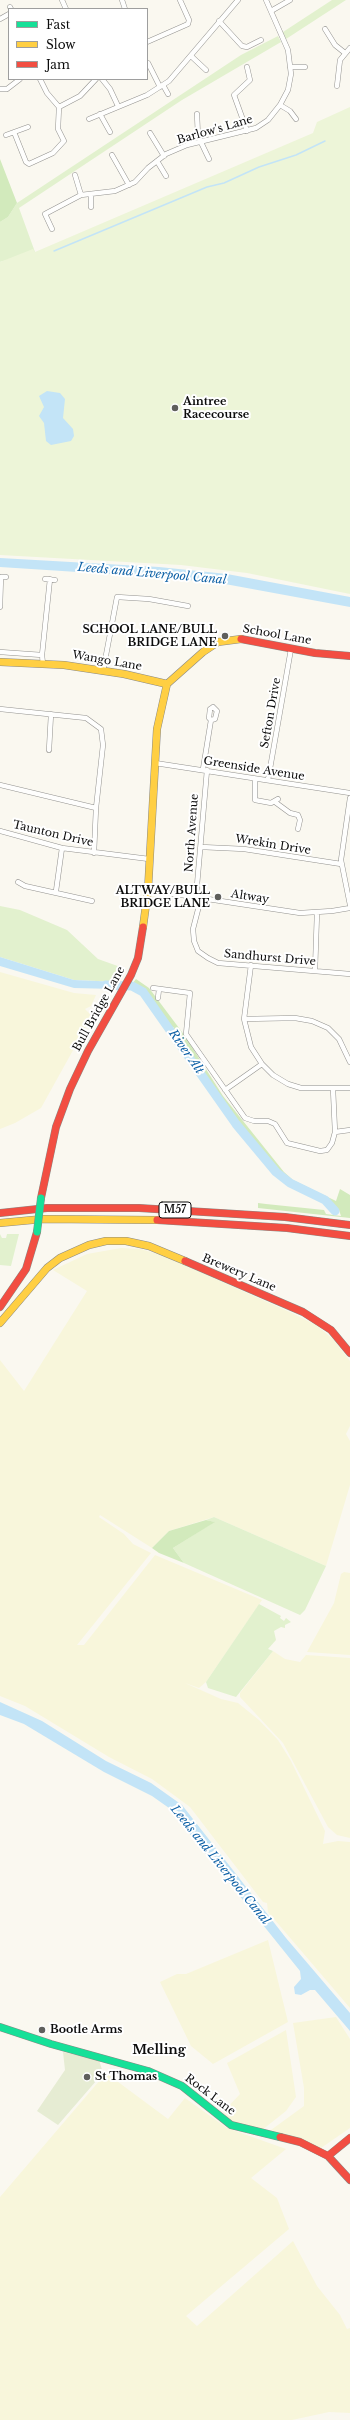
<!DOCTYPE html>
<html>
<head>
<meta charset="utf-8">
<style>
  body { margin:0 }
  #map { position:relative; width:350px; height:2420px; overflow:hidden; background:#faf8f0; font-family:"Libre Baskerville",serif }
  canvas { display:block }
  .legend { position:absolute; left:8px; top:8px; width:140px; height:72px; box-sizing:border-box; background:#fff; border:1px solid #9e9e9e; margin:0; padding:5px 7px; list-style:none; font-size:12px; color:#0c0c0c }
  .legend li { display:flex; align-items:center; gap:8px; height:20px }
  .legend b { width:20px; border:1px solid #9e9e9e }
</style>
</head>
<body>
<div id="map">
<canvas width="350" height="2420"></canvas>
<ul class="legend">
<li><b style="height:5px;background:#16e098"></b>Fast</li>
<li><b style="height:5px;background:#ffcf43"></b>Slow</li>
<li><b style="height:5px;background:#f24e42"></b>Jam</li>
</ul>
</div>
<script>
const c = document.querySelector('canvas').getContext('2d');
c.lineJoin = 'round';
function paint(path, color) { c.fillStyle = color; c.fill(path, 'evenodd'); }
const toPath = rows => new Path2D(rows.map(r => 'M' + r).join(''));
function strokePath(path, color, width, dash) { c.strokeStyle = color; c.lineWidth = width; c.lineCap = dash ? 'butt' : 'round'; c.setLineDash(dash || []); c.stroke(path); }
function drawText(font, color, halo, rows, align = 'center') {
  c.font = font + ' "Libre Baskerville",serif'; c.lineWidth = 4; c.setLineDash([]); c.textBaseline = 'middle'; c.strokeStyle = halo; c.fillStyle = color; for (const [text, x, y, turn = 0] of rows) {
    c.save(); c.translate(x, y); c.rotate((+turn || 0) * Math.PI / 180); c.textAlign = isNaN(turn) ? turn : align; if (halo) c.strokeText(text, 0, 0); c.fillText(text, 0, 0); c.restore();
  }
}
paint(toPath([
  [0,972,74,993,96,995,91,1006,85,1009,92,1016,41,1108,15,1123,0,1129],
  [121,1248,140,1249,162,1255,292,1313,316,1325,333,1339,350,1361,350,1426,346,1434,350,1441,350,1485,326,1566,214,1517,169,1531,152,1548,100,1515,99,1517,124,1534,133,1544,151,1553,77,1645,84,1645,155,1555,262,1600,206,1682,199,1688,185,1683,221,1699,238,1703,259,1720,278,1740,291,1761,325,1831,323,1844,338,1841,350,1842,350,2008,268,1912,267,1903,263,1902,190,1807,152,1779,109,1757,25,1706,0,1696,0,1360,24,1391,87,1291,53,1270,87,1254],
  [344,1572,350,1573,350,1655,307,1652,334,1603,341,1574],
  [273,1651,285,1659,300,1662,306,1655,350,1658,350,1838,337,1835,328,1827,283,1743,240,1697,240,1693],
  [268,1940,288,2022,213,2064,191,2046,160,1982,177,1974,186,1974],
  [336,2017,350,2039,350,2128,321,2148,271,2130,304,2106,304,2088,293,2023],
  [286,2030,296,2097,286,2111,262,2130,234,2124,223,2112,240,2094,227,2063],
  [106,2073,168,2119,185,2098,227,2128,286,2149,251,2178,277,2198,289,2229,186,2316,197,2326,293,2241,317,2286,340,2315,347,2329,350,2328,350,2413,329,2412,292,2420,0,2420,0,2197]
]), '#f8f6db');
paint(toPath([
  [332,0,346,0,286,39,283,32],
  [278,36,281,42,182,100,19,208,35,252,0,262,0,222,8,217,17,203,241,55],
  [0,906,20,910,67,930,98,959,126,969,120,982,74,980,0,957],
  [0,1234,2,1238,6,1238,7,1234,19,1234,11,1266,0,1265],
  [214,1517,326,1566,305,1610,300,1615,184,1563,173,1548,214,1522,206,1520],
  [259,1604,281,1616,280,1618,284,1621,286,1618,291,1622,285,1625,285,1628,281,1627,274,1631,276,1640,268,1649,273,1651,236,1697,208,1688,206,1682]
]), '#e2f1ce');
paint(toPath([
  [0,159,17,203,8,217,0,222],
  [136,979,149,988,185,1036,223,1096,284,1172,293,1180,336,1201,340,1189,350,1195,350,1218,258,1208,258,1203,266,1204,324,1210,326,1214,341,1216,339,1210,324,1197,290,1181,273,1166,230,1111,172,1029,174,1027,171,1028,144,991,144,987,142,990,131,985],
  [206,1520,215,1522,173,1548,184,1563,159,1553,152,1548,169,1531]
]), '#d2eabc');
paint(toPath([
  [63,2052,99,2060,103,2073,58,2125,37,2111,65,2070]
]), '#e6ecd3');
paint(toPath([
  [350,107,350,594,247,573,181,565,0,555,0,262,33,249,35,252,313,133,317,122]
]), '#edf5d8');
paint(toPath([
  [47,391,60,393,65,399,63,418,73,429,74,436,71,441,51,445,46,441,44,423,39,416,44,407,39,396],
  [0,558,159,567,227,574,350,597,350,607,225,584,171,578,0,567],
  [0,957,74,980,120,982,116,989,74,988,0,966],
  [0,1702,42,1721,106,1761,151,1783,182,1805,286,1938,350,2013,350,2031,315,1990,310,1990,301,1995,295,1994,294,1987,301,1979,300,1971,169,1808,152,1796,104,1772,24,1724,0,1715]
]), '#c3e4f7');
strokePath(toPath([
  [54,251,207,187,224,183,259,167,296,155,325,141]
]), '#c3e4f7', 1.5);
strokePath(toPath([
  [106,985,132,986,143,992,236,1124,276,1172,290,1183,325,1200,335,1211]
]), '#c3e4f7', 9);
const street = toPath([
  [62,0,66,9],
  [122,0,125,9],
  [10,7,11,9],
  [271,11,290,0],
  [0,19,9,14],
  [219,21,242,46,247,47,261,40],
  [325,29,335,45,345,53],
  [147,42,188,24,189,20,180,0],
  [191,56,206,70],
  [148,63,160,87],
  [247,67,250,80,234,95,247,131],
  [290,67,305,67],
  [40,79,47,93,59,107],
  [102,79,110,89,118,106],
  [163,85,168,94],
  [337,86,340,60,350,48],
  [0,89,7,89,20,79],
  [280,105,290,111,296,119],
  [100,114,110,132],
  [197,114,198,136,209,159],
  [89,119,147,95,169,81,238,0],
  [14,132,26,162,29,164,53,153,64,141,58,129,59,107,80,96,96,79],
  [150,133,164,156],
  [6,135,28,127],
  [112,155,129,185],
  [157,161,166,176],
  [75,175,81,195],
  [91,194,91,207],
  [52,229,45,214,81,195,115,191,135,182,148,168,166,154,187,145,256,128,268,120,280,105,288,90,291,74,288,50,266,0],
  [45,579,55,580],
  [0,607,1,577,6,577],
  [0,652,42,655,43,664],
  [42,655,50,579],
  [103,671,117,597,149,599,188,606],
  [213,707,217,711,215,719,211,720,209,718,210,709,213,707],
  [0,709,86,718,101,729,103,745,96,808,94,853],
  [49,750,51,714],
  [155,763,350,793],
  [203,769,211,720],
  [255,779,255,800,271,803,278,799],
  [268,780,291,649],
  [0,785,96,808],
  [350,798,341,860,350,905],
  [275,802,290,813,298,815,300,820,298,829],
  [0,831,62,848,149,859],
  [201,847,244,849,341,864],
  [18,882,25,886,92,901],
  [148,890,300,913,332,911,350,908],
  [56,891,62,848],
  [196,897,207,770],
  [201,898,193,929,194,941,198,951,208,958,218,963,350,974],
  [251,965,244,1019,251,1047,262,1064,273,1075,288,1084,301,1088,350,1088],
  [315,971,317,913],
  [153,988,190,993,186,1034,245,1118,254,1121,268,1121,275,1124,287,1143,320,1151,327,1150,332,1143,335,1132,333,1089],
  [158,998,159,989],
  [244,1019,295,1018,312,1021,328,1028,339,1039,350,1062],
  [225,1090,262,1064],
  [335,1132,350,1130]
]);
const fast = toPath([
  [0,2027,51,2044,148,2071,182,2086,231,2125,280,2137]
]);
const slow = toPath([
  [0,662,64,665,124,674,167,684],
  [143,927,148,890,157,729,167,684,203,652,218,642,241,639],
  [0,1223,43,1219,157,1220],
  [0,1323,47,1268,60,1258,89,1245,106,1241,126,1241,149,1246,185,1261]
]);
const jam = toPath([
  [241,639,315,653,350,656],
  [41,1198,56,1127,70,1089,88,1051,131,975,138,958,143,927],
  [0,1213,47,1208,139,1208,285,1217,350,1225],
  [157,1220,287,1228,350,1236],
  [185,1261,303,1312,331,1330,350,1353],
  [0,1307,26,1269,37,1232],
  [280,2137,300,2142,328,2156,350,2180],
  [328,2156,350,2138]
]);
strokePath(street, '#93928f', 5.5);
strokePath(fast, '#8a8985', 8);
strokePath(slow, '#8a8985', 8);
strokePath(jam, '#8a8985', 8);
strokePath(street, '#fefefd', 4.5);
strokePath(fast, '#16e098', 7);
strokePath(slow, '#ffcf43', 7);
strokePath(jam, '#f24e42', 7);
const fastBridge = toPath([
  [37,1232,41,1198]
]);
strokePath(fastBridge, '#8a8985', 8, []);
strokePath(fastBridge, '#16e098', 7);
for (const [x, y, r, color] of [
  [175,408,4,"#5f5f5c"],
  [225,636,4,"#5f5f5c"],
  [218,897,4,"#5f5f5c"],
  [42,2030,4,"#5f5f5c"],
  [87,2077,4,"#5f5f5c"]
]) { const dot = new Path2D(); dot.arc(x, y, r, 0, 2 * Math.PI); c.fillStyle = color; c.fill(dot); strokePath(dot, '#fff', 1.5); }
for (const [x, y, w] of [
  [175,1210,32]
]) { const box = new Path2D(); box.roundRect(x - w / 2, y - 8, w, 16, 3); c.fillStyle = '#fff'; c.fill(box); strokePath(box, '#0c0c0c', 1); }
drawText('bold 10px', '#0c0c0c', null, [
  ["M57",175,1210]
]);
drawText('11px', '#0c0c0c', '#fff', [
  ["Barlow's Lane",215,130,-16],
  ["School Lane",277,635,10],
  ["Wango Lane",107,661,10],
  ["Sefton Drive",271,713,-80],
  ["Greenside Avenue",254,769,9],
  ["North Avenue",192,833,-86],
  ["Taunton Drive",53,834,13],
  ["Wrekin Drive",273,845,9],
  ["Altway",250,897,9],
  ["Sandhurst Drive",270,958,5],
  ["Bull Bridge Lane",99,1009,-61],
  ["Brewery Lane",239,1273,23],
  ["Rock Lane",210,2095,37]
]);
drawText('bold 11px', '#0c0c0c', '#fff', [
  ["Aintree",183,402],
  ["Racecourse",183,415],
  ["SCHOOL LANE/BULL",217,630,"right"],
  ["BRIDGE LANE",217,643,"right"],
  ["ALTWAY/BULL",210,891,"right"],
  ["BRIDGE LANE",210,904,"right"],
  ["Bootle Arms",50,2030],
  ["St Thomas",95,2077]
], 'left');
drawText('italic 12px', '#0e61a6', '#fff', [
  ["Leeds and Liverpool Canal",152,574,5],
  ["River Alt",186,1052,55],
  ["Leeds and Liverpool Canal",220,1865,51]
]);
drawText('bold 13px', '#0c0c0c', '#fff', [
  ["Melling",159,2050]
]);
</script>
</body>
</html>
